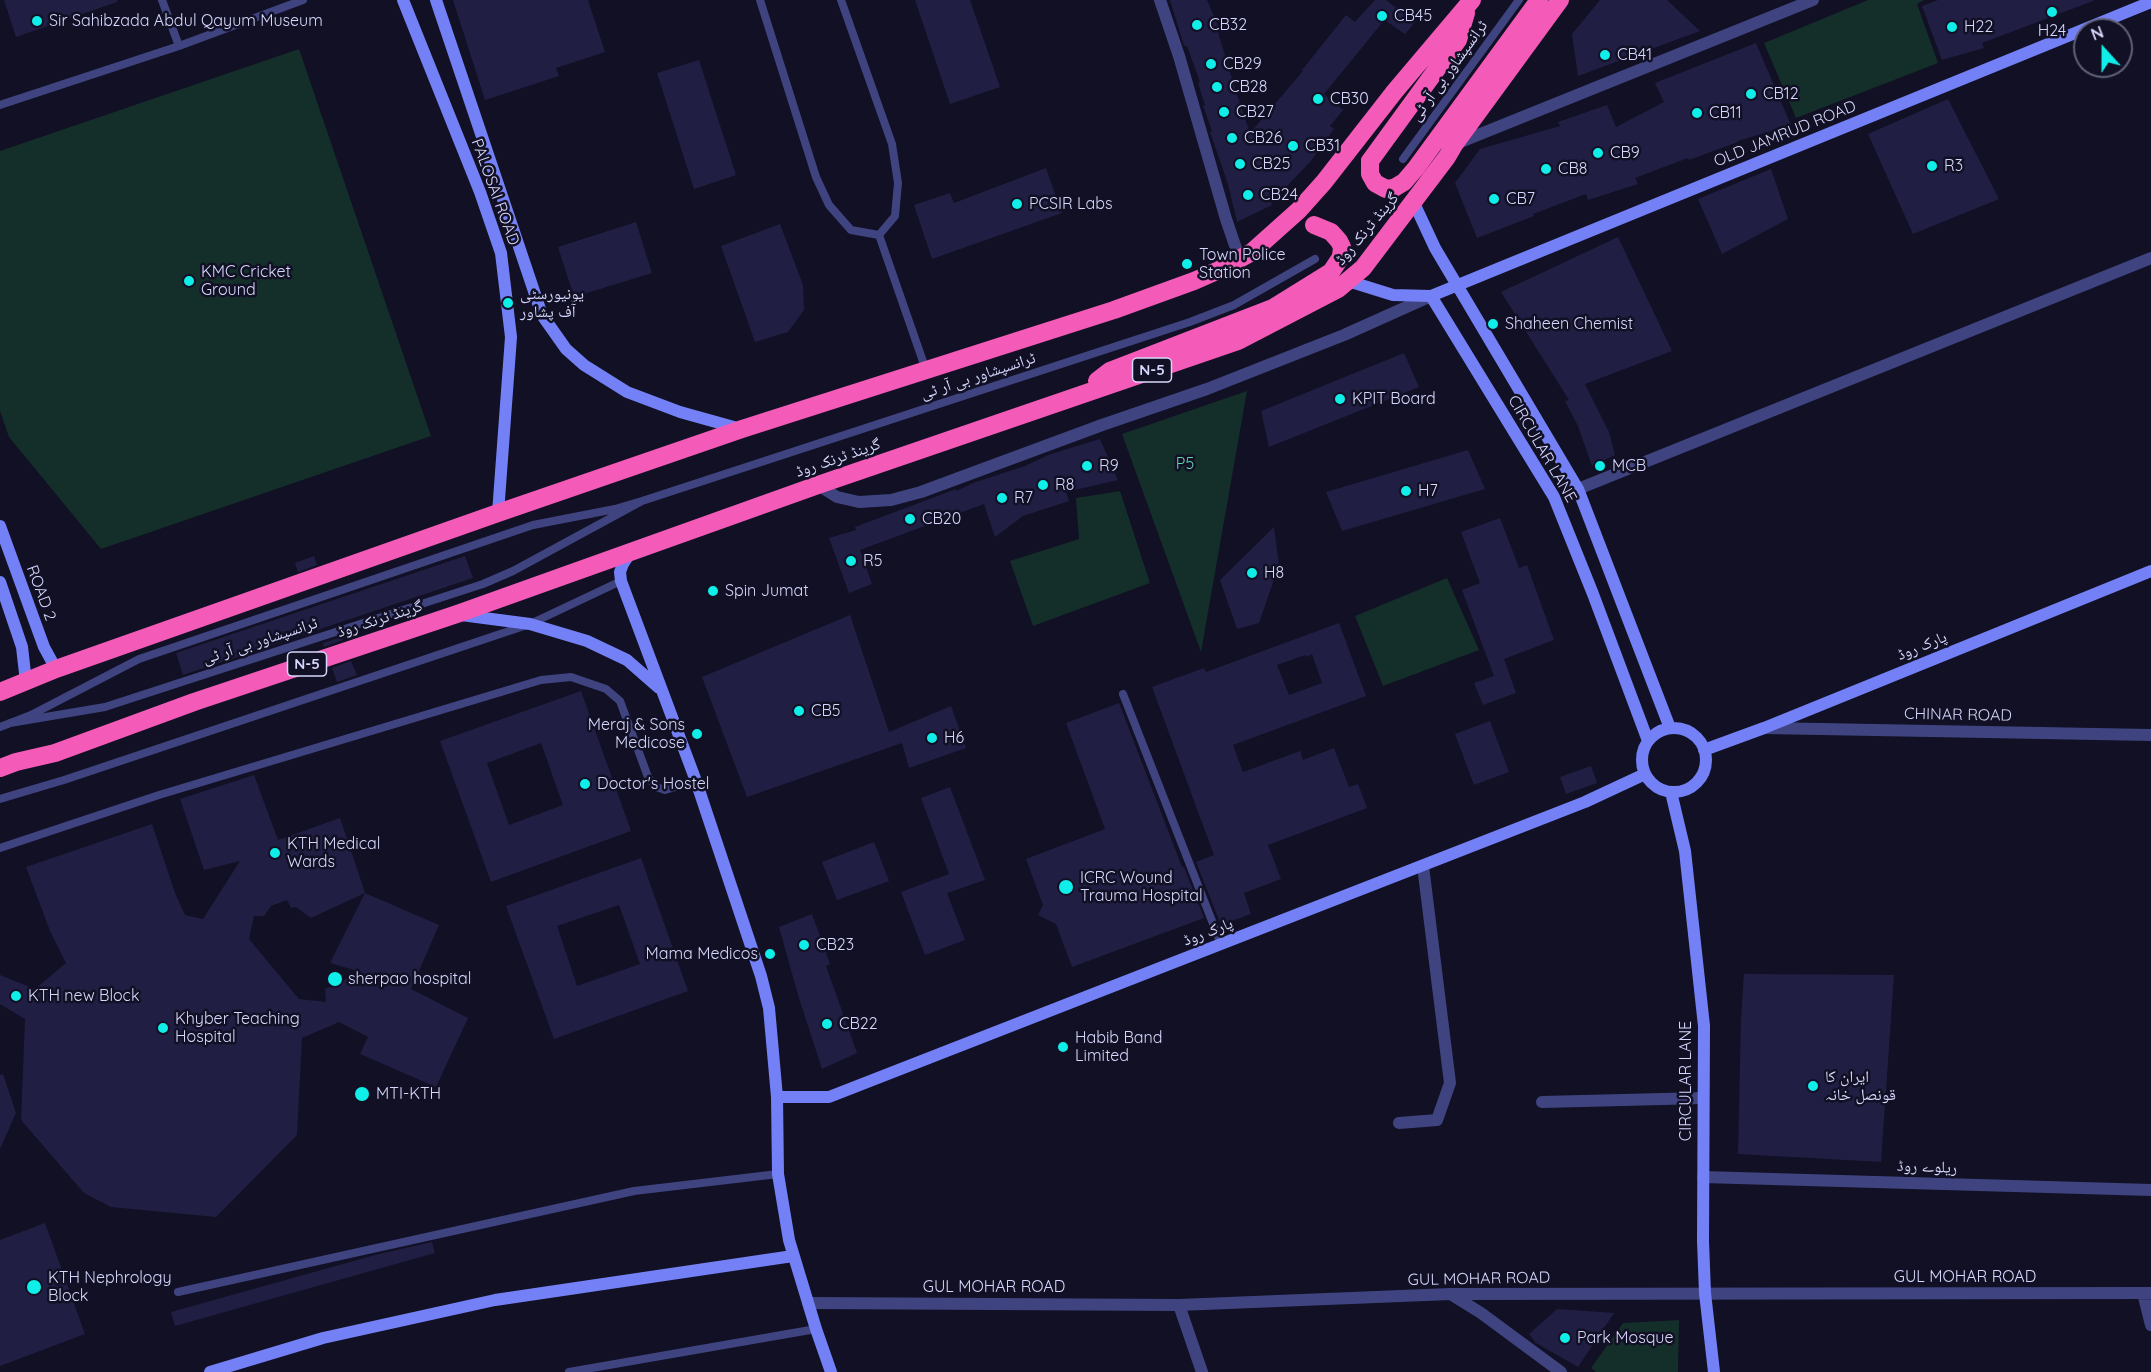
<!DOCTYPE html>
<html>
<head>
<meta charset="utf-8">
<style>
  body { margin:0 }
  #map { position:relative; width:2151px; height:1372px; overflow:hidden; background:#111024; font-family:Quicksand,sans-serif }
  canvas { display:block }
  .north { position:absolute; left:2073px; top:18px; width:60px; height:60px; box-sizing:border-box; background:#111024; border:2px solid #60607a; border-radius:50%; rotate:339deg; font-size:16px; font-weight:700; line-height:24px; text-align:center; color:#d6d7fc }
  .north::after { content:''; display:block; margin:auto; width:21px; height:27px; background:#10eee9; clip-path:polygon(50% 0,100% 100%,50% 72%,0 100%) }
</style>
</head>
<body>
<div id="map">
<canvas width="2151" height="1372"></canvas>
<div class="north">N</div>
</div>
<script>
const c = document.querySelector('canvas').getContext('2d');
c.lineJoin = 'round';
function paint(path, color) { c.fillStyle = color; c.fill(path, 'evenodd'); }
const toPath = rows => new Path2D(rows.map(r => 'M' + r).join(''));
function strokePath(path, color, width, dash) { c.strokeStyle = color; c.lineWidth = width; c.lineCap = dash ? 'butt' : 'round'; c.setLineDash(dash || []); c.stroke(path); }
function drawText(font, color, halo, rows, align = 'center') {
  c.font = font + ' Quicksand,"Noto Naskh Arabic",sans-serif'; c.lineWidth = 5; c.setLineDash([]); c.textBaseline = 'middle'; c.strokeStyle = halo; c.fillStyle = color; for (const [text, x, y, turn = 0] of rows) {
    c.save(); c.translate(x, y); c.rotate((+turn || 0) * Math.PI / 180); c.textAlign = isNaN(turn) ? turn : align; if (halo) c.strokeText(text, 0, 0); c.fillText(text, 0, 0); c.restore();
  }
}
paint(toPath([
  [1868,0,1924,0,1917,4,1938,63,1796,118,1764,43],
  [299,49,431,436,101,549,9,437,0,411,0,151],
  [1247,391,1201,652,1122,434],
  [1120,491,1150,583,1033,626,1010,561,1079,539,1076,498],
  [1447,578,1479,650,1383,686,1355,616],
  [1679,1320,1678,1372,1596,1372,1591,1368,1623,1323]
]), '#142e2a');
paint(toPath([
  [4,0,117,0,117,2,16,37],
  [453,0,588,0,605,52,556,68,559,76,485,100],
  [915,0,970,0,1000,87,950,104],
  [1170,0,1207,0,1219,28,1217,29,1236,92,1250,133,1303,71,1302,70,1346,15,1355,22,1375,0,1386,0,1399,10,1402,7,1417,20,1405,34,1386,21,1382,23,1324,94,1343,110,1330,126,1334,129,1310,162,1271,203,1272,205,1237,222,1228,184,1210,132,1212,131,1203,106,1205,105,1198,83,1200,82,1187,46,1184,46],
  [1600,0,1667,0,1700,31,1578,76,1572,34],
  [1938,0,2093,0,2093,1,1982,43,1984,48,1942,60,1922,6],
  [1756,43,1791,125,1738,141,1738,142,1689,160,1688,158,1635,178,1638,184,1588,200,1586,194,1533,214,1534,216,1477,238,1455,183,1480,149,1560,126,1558,122,1607,105,1616,127,1664,102,1655,83],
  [699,60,736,175,694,189,657,73],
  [1948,99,1999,199,1913,234,1868,134],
  [1046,168,1062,213,932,259,914,205,950,193,954,203],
  [1771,169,1788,219,1722,254,1698,199],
  [636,222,652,273,574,297,558,247],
  [780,224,803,285,804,310,788,332,755,342,721,246],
  [1618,237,1672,351,1585,384,1609,432,1615,455,1592,466,1578,426,1565,401,1569,400,1501,292],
  [1404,353,1419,387,1269,447,1261,411],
  [1100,439,1118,480,1066,492,1069,501,1023,516,995,537,984,504,860,550,872,584,849,593,829,538,856,530,855,527,956,489,957,491,973,483,1025,466,1048,455],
  [1468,450,1485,489,1342,531,1326,492],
  [1500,518,1519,568,1527,565,1554,640,1504,659,1516,693,1483,705,1474,683,1494,676,1462,590,1480,583,1461,532],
  [1274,527,1279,565,1259,623,1237,629,1220,580],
  [314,556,317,565,298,572,295,563],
  [465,556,473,578,183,675,176,653],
  [850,615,889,732,951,706,966,748,909,768,902,743,747,797,702,677],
  [1339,623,1366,696,1233,745,1243,772,1300,751,1303,760,1334,748,1349,787,1358,784,1367,808,1268,845,1281,879,1244,893,1251,914,1221,925,1196,862,1214,855,1152,687,1204,668,1206,672],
  [1312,654,1322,683,1289,695,1277,665,1305,655,1306,657],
  [342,637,343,640,324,647,323,643],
  [351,661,357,675,337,682,332,668],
  [581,691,631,831,491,882,440,741],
  [541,743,563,805,509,825,487,763],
  [1119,703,1182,867,1184,867,1204,918,1072,967,1056,924,1038,915,1043,905,1026,859,1105,829,1066,723],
  [1490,721,1509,772,1474,785,1455,734],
  [1591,766,1597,783,1566,794,1560,777],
  [254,775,278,840,340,818,365,893,439,925,411,989,468,1018,436,1087,360,1054,368,1037,339,1022,302,1038,297,1135,216,1217,111,1207,84,1193,21,1120,25,1019,0,1004,0,975,35,989,66,963,50,931,26,867,152,824,175,893,185,915,203,919,240,861,204,870,180,799],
  [365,893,330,963,361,972,325,989,326,1002,299,999,249,939,254,916,264,916,271,906,287,900,291,908,296,907,311,918],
  [950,787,985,880,947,893,965,940,925,955,901,892,949,874,921,798],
  [874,842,889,881,837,900,822,862],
  [641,858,688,991,554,1039,506,906],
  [619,905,640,964,577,986,557,926],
  [812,914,830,964,826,966,857,1053,822,1069,798,995,779,927],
  [1744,974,1894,975,1881,1162,1738,1154,1741,1019],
  [3,1074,16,1113,0,1149,0,1075],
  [45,1223,85,1334,0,1366,0,1240],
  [432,1242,435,1253,175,1326,171,1312,375,1255],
  [1557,1309,1614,1313,1578,1367,1536,1343,1529,1334]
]), '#211e44');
strokePath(toPath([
  [162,0,179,46],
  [760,0,816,177,829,205,851,230,879,235],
  [841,0,892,144,898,183,895,216,879,235],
  [0,105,179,46,303,0],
  [1403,159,1519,0],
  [879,235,926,370],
  [642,501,1190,322,1234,305,1315,259],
  [1123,694,1221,944],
  [0,727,31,715,139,659,533,525,615,509,642,501,513,571,483,584,105,707,10,723],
  [0,799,64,780,530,624,621,581],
  [0,848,159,795,541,680,571,677,606,689,620,701,648,777,656,787,665,790,696,781],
  [178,1292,634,1191,778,1174],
  [569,1372,816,1329]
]), '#3f4480', 8);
strokePath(toPath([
  [1160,0,1179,56,1226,219,1240,260],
  [1458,143,1813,0],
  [818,485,837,497,859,502,891,500,921,492,1102,425,1207,389,1344,335,1431,296],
  [1578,489,2151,258],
  [1765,728,2151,735],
  [1542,1102,1703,1098],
  [1399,1123,1437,1120,1450,1083,1423,866],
  [1703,1177,2151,1190],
  [2143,1293,2151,1325],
  [1452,1295,1481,1313,1561,1372],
  [808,1303,1179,1305,1450,1294,2151,1293],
  [1179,1305,1202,1372]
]), '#3f4480', 12);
strokePath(toPath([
  [403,0,480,192,501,253,511,337,498,513],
  [436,0,542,315,566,349,584,365,627,392,680,412,741,429],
  [1414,203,1435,248,1578,489,1670,728],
  [1348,281,1393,295,1431,296,1554,497,1593,594,1648,741],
  [1431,296,2151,2],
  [0,526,44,647,56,669],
  [630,553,623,564,620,572,621,581,696,781,761,976,769,1008,777,1097,778,1174,789,1240,816,1329,831,1372],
  [0,582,22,647,26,682],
  [461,615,530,624,587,641,627,660,659,688],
  '1642 760a32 32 0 1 1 64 0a32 32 0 1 1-64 0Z',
  [1704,750,1764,728,2151,571],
  [1671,792,1685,851,1704,1026,1703,1241,1705,1293,1714,1372],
  [777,1097,829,1097,1585,802,1645,774],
  [210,1372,323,1338,495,1300,793,1256]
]), '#7481f6', 12);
strokePath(toPath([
  [1370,161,1458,40,1466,13],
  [1394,188,1404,182,1416,168,1539,0],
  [1097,381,1110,371,1273,308,1331,272,1341,257],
  [0,692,56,669,498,513,742,429,1114,310,1194,281,1219,270,1252,252,1299,210,1324,182,1395,91,1472,0],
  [0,768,16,762,55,753,194,702,457,614,818,485,1238,341,1338,289,1363,268,1447,157,1454,145,1560,0]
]), '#f45ab7', 18);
strokePath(toPath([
  [1370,161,1370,174,1375,183,1386,189,1394,188],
  [1314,225,1331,232,1339,241,1342,247,1341,257]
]), '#f45ab7', 18);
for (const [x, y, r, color] of [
  [2052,12,6,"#10eee9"],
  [1382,16,6,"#10eee9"],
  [37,21,6,"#10eee9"],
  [1197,25,6,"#10eee9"],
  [1952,27,6,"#10eee9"],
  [1605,55,6,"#10eee9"],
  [1211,64,6,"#10eee9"],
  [1217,87,6,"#10eee9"],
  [1751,94,6,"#10eee9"],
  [1318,99,6,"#10eee9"],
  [1224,112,6,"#10eee9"],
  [1697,113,6,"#10eee9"],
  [1232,138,6,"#10eee9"],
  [1293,146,6,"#10eee9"],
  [1598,153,6,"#10eee9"],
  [1240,164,6,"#10eee9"],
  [1932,166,6,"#10eee9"],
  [1546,169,6,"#10eee9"],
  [1248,195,6,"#10eee9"],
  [1494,199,6,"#10eee9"],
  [1017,204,6,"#10eee9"],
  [1187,264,6,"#10eee9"],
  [189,281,6,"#10eee9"],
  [508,303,6,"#10eee9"],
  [1493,324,6,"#10eee9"],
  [1340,399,6,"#10eee9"],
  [1087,466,6,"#10eee9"],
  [1600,466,6,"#10eee9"],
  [1043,485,6,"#10eee9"],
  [1406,491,6,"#10eee9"],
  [1002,498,6,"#10eee9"],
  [910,519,6,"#10eee9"],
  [851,561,6,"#10eee9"],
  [1252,573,6,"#10eee9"],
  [713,591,6,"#10eee9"],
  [799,711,6,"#10eee9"],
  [697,734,6,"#10eee9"],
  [932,738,6,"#10eee9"],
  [585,784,6,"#10eee9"],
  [275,853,6,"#10eee9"],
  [1066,887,8,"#10eee9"],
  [804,945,6,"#10eee9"],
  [770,954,6,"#10eee9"],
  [335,979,8,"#10eee9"],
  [16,996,6,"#10eee9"],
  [827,1024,6,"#10eee9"],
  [163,1028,6,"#10eee9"],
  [1063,1047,6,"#10eee9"],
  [1813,1086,6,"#10eee9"],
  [362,1094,8,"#10eee9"],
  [34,1287,8,"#10eee9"],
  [1565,1338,6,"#10eee9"]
]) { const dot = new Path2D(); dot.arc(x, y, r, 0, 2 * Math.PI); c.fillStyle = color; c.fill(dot); strokePath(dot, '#111024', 2); }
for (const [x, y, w] of [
  [1152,370,39],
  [307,664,39]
]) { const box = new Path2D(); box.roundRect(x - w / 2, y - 12, w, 24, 4.5); c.fillStyle = '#111024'; c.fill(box); strokePath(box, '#d6d7fc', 1.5); }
drawText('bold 15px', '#d6d7fc', null, [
  ["N-5",1152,370],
  ["N-5",307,664]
]);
drawText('16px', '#d6d7fc', '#111024', [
  ["CB45",1394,16],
  ["Sir Sahibzada Abdul Qayum Museum",49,21],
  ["CB32",1209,25],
  ["H22",1964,27],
  ["H24",2052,31,"center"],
  ["CB41",1617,55],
  ["CB29",1223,64],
  ["CB28",1229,87],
  ["CB12",1763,94],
  ["CB30",1330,99],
  ["CB27",1236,112],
  ["CB11",1709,113],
  ["CB26",1244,138],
  ["CB31",1305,146],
  ["CB9",1610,153],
  ["CB25",1252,164],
  ["R3",1944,166],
  ["CB8",1558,169],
  ["CB24",1260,195],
  ["CB7",1506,199],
  ["PCSIR Labs",1029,204],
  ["Town Police",1199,255],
  ["Station",1199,273],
  ["KMC Cricket",201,272],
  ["Ground",201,290],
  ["یونیورسٹی",520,294],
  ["آف پشاور",520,312],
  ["Shaheen Chemist",1505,324],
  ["KPIT Board",1352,399],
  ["R9",1099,466],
  ["MCB",1612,466],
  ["R8",1055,485],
  ["H7",1418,491],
  ["R7",1014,498],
  ["CB20",922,519],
  ["R5",863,561],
  ["H8",1264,573],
  ["Spin Jumat",725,591],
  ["CB5",811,711],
  ["Meraj & Sons",685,725,"right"],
  ["Medicose",685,743,"right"],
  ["H6",944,738],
  ["Doctor's Hostel",597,784],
  ["KTH Medical",287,844],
  ["Wards",287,862],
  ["ICRC Wound",1080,878],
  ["Trauma Hospital",1080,896],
  ["CB23",816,945],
  ["Mama Medicos",758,954,"right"],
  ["sherpao hospital",348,979],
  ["KTH new Block",28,996],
  ["Khyber Teaching",175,1019],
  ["Hospital",175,1037],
  ["CB22",839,1024],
  ["Habib Band",1075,1038],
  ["Limited",1075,1056],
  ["ایران کا",1825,1077],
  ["قونصل خانہ",1825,1095],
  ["MTI-KTH",376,1094],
  ["KTH Nephrology",48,1278],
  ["Block",48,1296],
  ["Park Mosque",1577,1338]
], 'left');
drawText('16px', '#d6d7fc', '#111024', [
  ["ٹرانسپشاور بی آر ٹی",1449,71,-54],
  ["OLD JAMRUD ROAD",1785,134,-22],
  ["PALOSAI ROAD",495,192,70],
  ["گرینڈ ٹرنک روڈ",1367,229,-50],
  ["ٹرانسپشاور بی آر ٹی",978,376,-18],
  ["CIRCULAR LANE",1542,449,60],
  ["گرینڈ ٹرنک روڈ",838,458,-19],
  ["ROAD 2",41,593,70],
  ["گرینڈ ٹرنک روڈ",380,619,-18],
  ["ٹرانسپشاور بی آر ٹی",260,641,-18],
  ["پارک روڈ",1922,646,-22],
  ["CHINAR ROAD",1958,715,1],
  ["پارک روڈ",1208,932,-21],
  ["CIRCULAR LANE",1686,1081,-90],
  ["ریلوے روڈ",1927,1167,2],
  ["GUL MOHAR ROAD",1965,1277],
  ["GUL MOHAR ROAD",1479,1279,-1],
  ["GUL MOHAR ROAD",994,1287]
]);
drawText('16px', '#67d8ae', '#111024', [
  ["P5",1185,464]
]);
</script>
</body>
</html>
